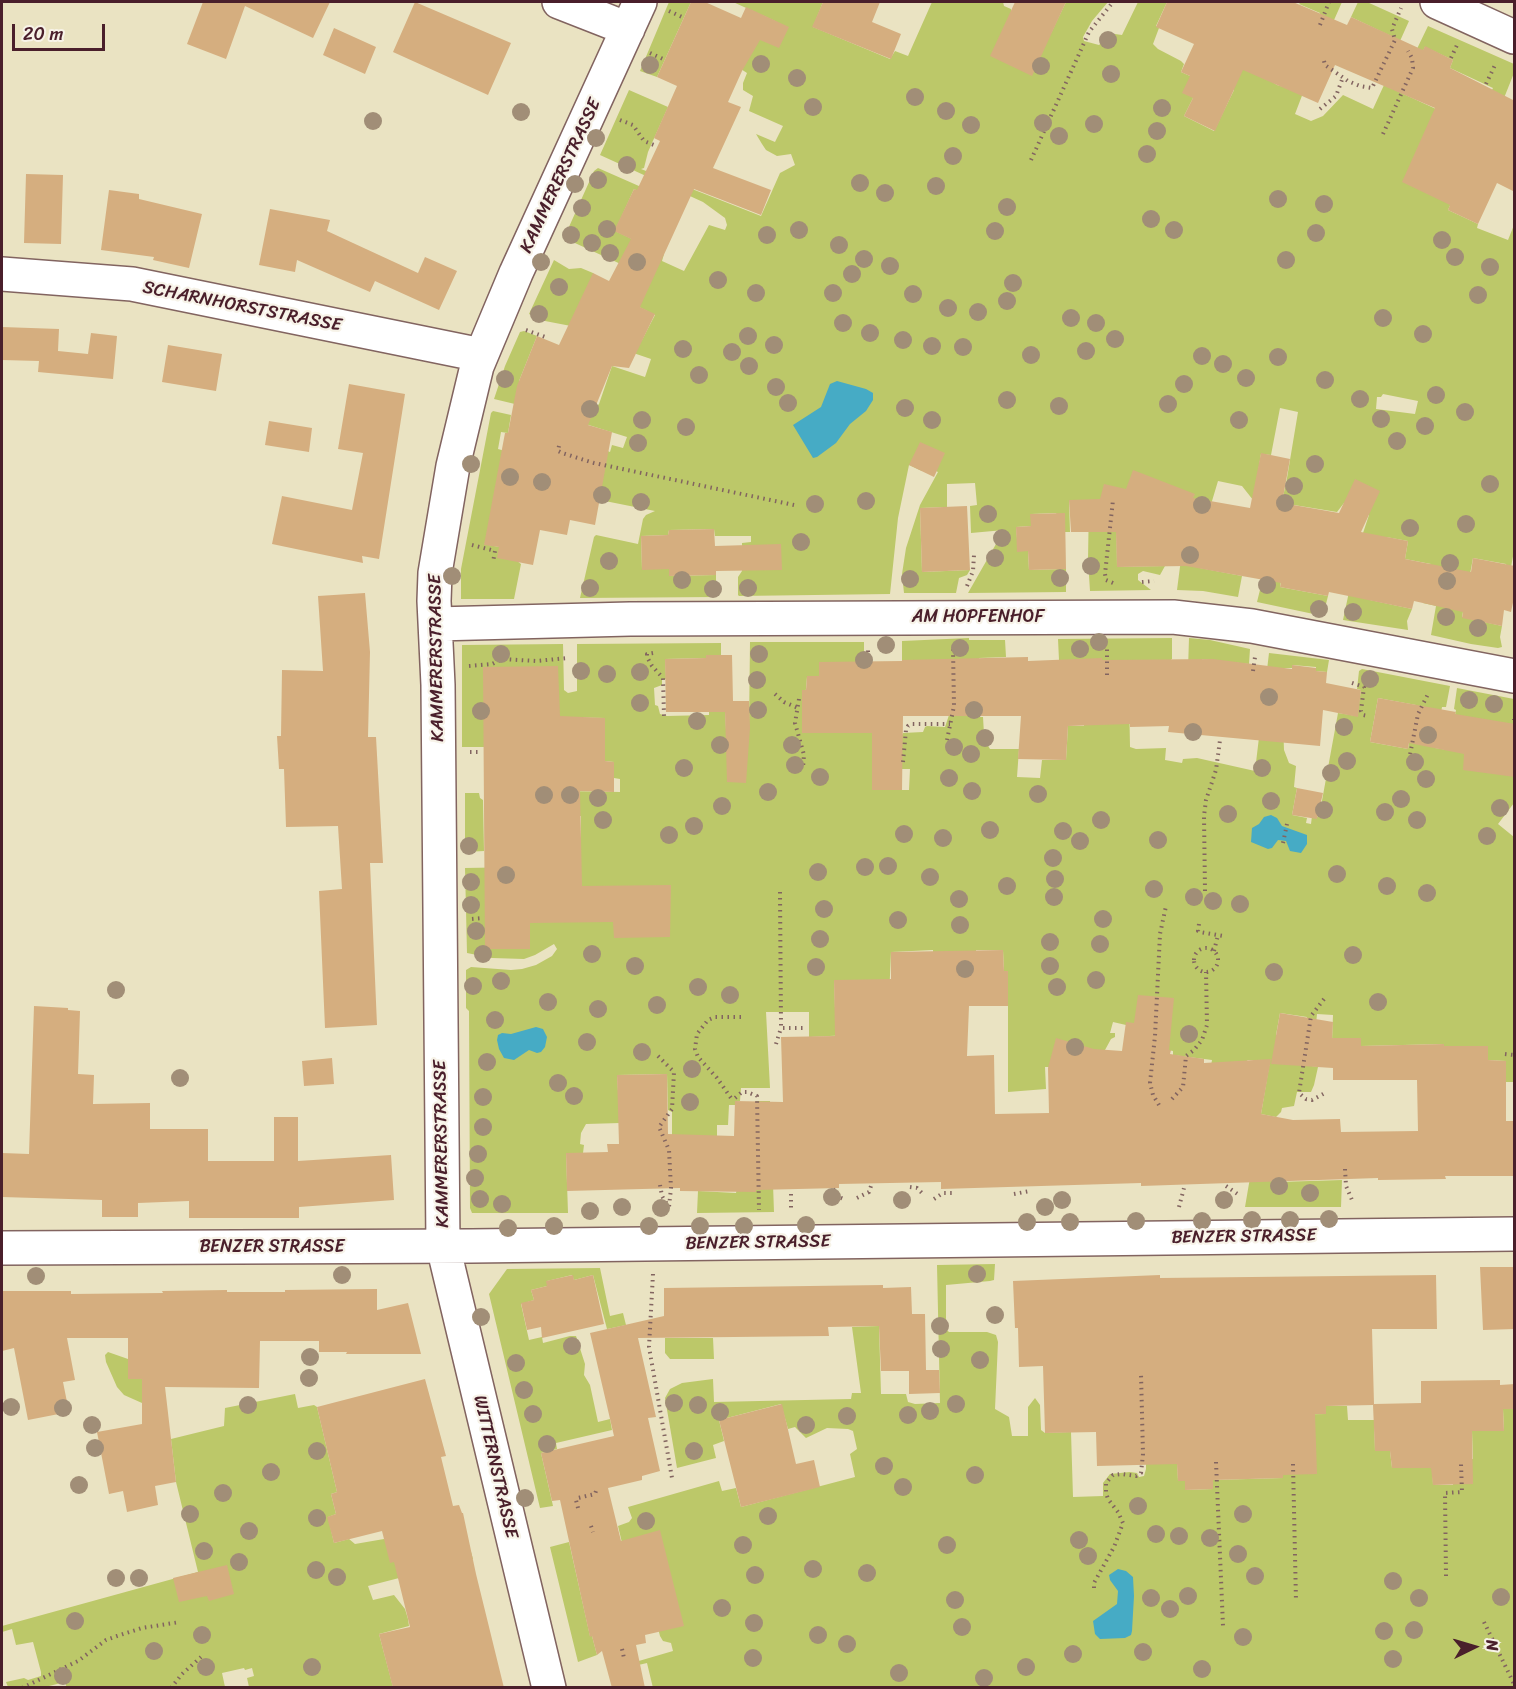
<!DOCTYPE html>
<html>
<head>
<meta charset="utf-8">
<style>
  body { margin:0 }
  #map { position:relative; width:1516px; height:1689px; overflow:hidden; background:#eae3c2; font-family:Sriracha,sans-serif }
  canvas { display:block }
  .frame { position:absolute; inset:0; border:3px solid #4a1f2b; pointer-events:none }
  .north { position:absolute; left:1444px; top:1617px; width:60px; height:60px; -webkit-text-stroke:4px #f7f3e8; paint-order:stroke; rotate:85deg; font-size:16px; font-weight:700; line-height:24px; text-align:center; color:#4a1f2b }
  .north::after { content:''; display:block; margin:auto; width:21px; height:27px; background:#4a1f2b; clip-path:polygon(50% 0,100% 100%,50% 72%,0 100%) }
  .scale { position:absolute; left:12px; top:24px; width:93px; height:27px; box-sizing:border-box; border:3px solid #4a1f2b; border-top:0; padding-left:8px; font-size:18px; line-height:21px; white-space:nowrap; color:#4a1f2b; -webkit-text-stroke:4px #f7f3e8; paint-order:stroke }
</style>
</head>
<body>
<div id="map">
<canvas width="1516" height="1689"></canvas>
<div class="frame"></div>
<div class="north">N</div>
<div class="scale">20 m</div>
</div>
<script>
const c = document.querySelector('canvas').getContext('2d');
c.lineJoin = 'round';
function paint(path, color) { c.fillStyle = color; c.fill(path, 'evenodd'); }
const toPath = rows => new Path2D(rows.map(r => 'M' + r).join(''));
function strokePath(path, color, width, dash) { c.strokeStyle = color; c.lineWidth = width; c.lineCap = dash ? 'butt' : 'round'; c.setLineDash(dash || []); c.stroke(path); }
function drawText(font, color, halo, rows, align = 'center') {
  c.font = font + ' Sriracha,sans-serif'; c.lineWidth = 4.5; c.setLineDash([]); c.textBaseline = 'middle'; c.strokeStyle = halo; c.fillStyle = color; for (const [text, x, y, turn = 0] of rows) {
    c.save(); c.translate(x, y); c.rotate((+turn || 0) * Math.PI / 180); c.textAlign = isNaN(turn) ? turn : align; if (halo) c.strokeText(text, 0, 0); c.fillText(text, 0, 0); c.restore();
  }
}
paint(toPath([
  [669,2,691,2,657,77,640,71],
  [733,2,823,2,813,27,890,59,895,51,908,56,932,2,1003,2,1004,6,1011,9,1011,11,1051,33,1066,2,1108,2,1092,21,1083,37,1084,41,1099,45,1109,36,1115,34,1122,35,1138,2,1167,2,1156,26,1159,28,1153,44,1158,49,1181,61,1184,64,1181,72,1190,76,1193,98,1184,116,1214,131,1234,90,1233,57,1277,85,1303,93,1295,114,1311,121,1323,116,1343,95,1373,109,1384,85,1436,109,1466,170,1448,210,1478,224,1477,228,1508,240,1514,225,1514,551,1509,578,1506,564,1473,558,1462,617,1502,626,1500,637,1502,647,1498,648,1471,644,1431,635,1436,606,1423,603,1431,564,1405,559,1408,541,1386,537,1370,600,1412,609,1407,621,1408,630,1343,620,1359,545,1369,515,1344,503,1337,512,1294,505,1280,587,1328,596,1323,616,1257,602,1286,484,1298,412,1280,408,1271,455,1261,454,1257,478,1257,505,1242,486,1218,481,1212,501,1200,568,1242,576,1238,597,1203,591,1177,590,1181,559,1116,496,1117,567,1165,566,1160,575,1143,571,1138,574,1138,580,1151,590,1090,591,1088,560,1089,500,1069,500,1070,532,1065,532,1056,513,1031,514,1031,526,1016,527,1018,551,1028,551,1029,570,1066,569,1066,592,968,593,1004,530,971,533,970,506,977,505,975,483,947,484,947,507,920,508,922,572,970,570,967,575,959,578,956,593,904,593,902,574,906,548,920,505,938,472,925,466,922,471,909,465,898,518,890,594,739,596,738,595,738,577,742,571,742,543,751,542,751,536,715,536,714,529,669,530,668,535,641,536,642,569,669,569,670,576,716,575,716,597,580,598,594,537,596,535,638,544,643,519,646,515,655,511,600,500,600,498,484,544,499,547,521,564,514,599,461,599,461,569,491,413,493,411,511,415,508,433,501,432,498,449,505,451,596,446,610,452,612,445,623,448,627,437,544,411,494,399,505,366,520,332,524,331,537,336,519,381,592,411,599,404,612,366,645,377,651,359,607,344,571,326,545,321,529,314,554,260,569,269,581,268,593,273,627,333,642,340,655,315,639,307,625,266,564,238,594,171,598,168,648,190,646,195,634,189,615,231,664,254,662,261,684,271,709,225,725,230,727,225,725,218,703,202,600,155,629,90,668,107,648,152,644,168,641,169,761,216,780,173,795,165,791,154,777,156,766,150,762,144,756,134,775,142,783,126,749,111,753,96,743,90,743,83,747,73,730,62,775,21],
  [1383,394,1418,401,1415,414,1376,409,1377,397,1381,397],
  [1301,2,1342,2,1315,63,1316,24,1320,13,1299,4],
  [1358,2,1367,2,1409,21,1382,81,1393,37,1351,17],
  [1428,26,1514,64,1514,73,1502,103,1489,96,1493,88,1450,68,1453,60,1425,47,1419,59,1415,53],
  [969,638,969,640,1005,640,1006,657,979,658,980,717,983,717,984,734,987,744,990,749,1019,749,1017,777,1040,778,1042,760,1066,760,1068,726,1084,726,1083,702,1059,660,1058,639,1172,638,1172,659,1129,696,1130,747,1136,749,1166,748,1165,760,1182,763,1183,759,1197,758,1255,771,1269,653,1329,660,1327,672,1316,671,1316,667,1292,665,1292,668,1281,668,1284,750,1289,763,1296,766,1294,787,1297,788,1292,815,1307,818,1306,823,1311,824,1312,816,1319,817,1338,713,1357,716,1361,690,1357,689,1359,671,1362,669,1450,686,1446,707,1442,707,1435,748,1448,750,1456,710,1454,709,1457,688,1514,699,1514,803,1498,824,1514,837,1514,1082,1506,1082,1506,1061,1488,1060,1487,1046,1444,1046,1444,1044,1361,1046,1361,1038,1332,1041,1333,1015,1317,1014,1312,1066,1318,1067,1314,1085,1311,1092,1297,1092,1294,1106,1282,1108,1281,1112,1276,1117,1261,1114,1270,1061,1248,1060,1207,1089,1212,1060,1173,1055,1173,1051,1151,1047,1126,1025,1113,1022,1110,1033,1115,1033,1115,1037,1111,1039,1105,1050,1072,1067,1045,1067,1046,1089,1008,1092,1008,971,1004,971,1003,950,976,950,976,971,933,977,933,950,891,952,889,998,849,980,834,981,835,1008,850,1035,809,1037,809,1012,766,1012,770,1088,741,1088,740,1101,735,1101,735,1105,729,1105,728,1125,717,1125,717,1136,672,1138,672,1112,668,1110,667,1074,617,1075,620,1123,586,1124,581,1133,580,1144,584,1145,583,1153,566,1153,568,1213,472,1213,470,1208,469,1011,466,1008,466,970,471,967,511,970,522,969,536,965,552,956,557,949,554,944,535,955,524,959,492,958,467,953,465,868,581,866,581,816,559,816,564,791,620,792,620,779,614,778,614,762,605,761,605,718,559,717,484,747,462,747,462,645,563,644,564,690,568,693,577,691,577,644,721,643,721,655,707,655,706,658,665,659,666,679,662,680,662,685,654,688,655,705,658,706,660,714,667,716,709,715,709,712,725,712,726,729,749,728,750,642,864,642,864,662,819,662,819,676,807,677,802,733,839,733,872,720,872,778,887,790,909,790,910,769,886,769,903,733,923,732,925,727,927,726,945,727,949,715,948,660,902,660,902,641],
  [1378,698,1416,705,1408,749,1370,742],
  [1280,1013,1307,1017,1302,1040,1276,1035],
  [1189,638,1210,640,1250,649,1249,664,1202,659,1196,708,1200,734,1186,734],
  [465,793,479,793,480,798,483,800,484,851,465,852],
  [756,1101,770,1101,774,1212,697,1213,698,1191,736,1193],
  [1277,1147,1278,1182,1342,1180,1341,1207,1245,1207,1253,1160],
  [995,1264,994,1280,990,1281,946,1285,946,1329,949,1332,987,1332,996,1335,998,1342,995,1409,1009,1417,1012,1436,1028,1436,1028,1407,1035,1398,1040,1405,1041,1430,1045,1433,1071,1432,1073,1497,1103,1496,1103,1483,1110,1474,1130,1472,1137,1473,1139,1477,1144,1476,1146,1469,1146,1435,1176,1434,1178,1481,1185,1481,1185,1490,1213,1489,1213,1480,1283,1478,1283,1461,1266,1415,1326,1414,1326,1406,1347,1406,1348,1420,1374,1420,1375,1451,1390,1451,1392,1468,1410,1468,1432,1460,1433,1485,1453,1485,1453,1460,1473,1459,1472,1431,1504,1431,1503,1409,1514,1409,1514,1687,653,1688,647,1663,608,1672,608,1670,673,1651,671,1643,663,1641,660,1636,649,1593,629,1572,618,1526,629,1522,632,1518,628,1507,719,1481,722,1491,736,1488,741,1507,855,1477,850,1454,857,1449,853,1431,848,1429,827,1428,806,1438,795,1427,788,1429,781,1404,719,1420,724,1441,713,1445,716,1458,677,1468,665,1398,670,1389,682,1383,713,1379,714,1402,851,1399,852,1393,861,1393,852,1327,879,1326,881,1394,906,1394,908,1402,915,1404,940,1403,937,1265],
  [600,1268,610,1316,623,1313,626,1325,607,1329,593,1275,574,1280,572,1275,547,1281,547,1286,531,1290,534,1300,521,1304,529,1340,542,1337,543,1343,570,1336,576,1336,577,1339,585,1364,584,1375,590,1385,598,1422,610,1419,612,1430,556,1443,557,1449,541,1453,553,1506,540,1508,489,1294,507,1269],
  [665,1338,713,1338,714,1359,670,1359,665,1353],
  [108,1352,128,1359,128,1379,142,1379,142,1403,124,1395,117,1387,106,1362,105,1355],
  [295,1394,298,1408,314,1405,317,1407,337,1492,331,1494,336,1514,328,1517,334,1543,349,1539,355,1544,384,1539,406,1558,431,1562,471,1552,473,1559,368,1586,373,1600,394,1595,405,1609,408,1619,409,1626,379,1634,393,1687,249,1687,247,1678,254,1676,252,1668,245,1670,244,1668,222,1673,225,1687,67,1688,65,1682,45,1687,8,1687,6,1682,24,1678,28,1680,41,1676,41,1672,33,1642,16,1645,12,1629,2,1632,2,1626,198,1572,176,1482,171,1439,224,1426,225,1408],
  [569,1542,590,1636,592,1636,597,1655,578,1662,550,1547]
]), '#bcc869');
paint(toPath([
  [837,381,866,389,873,393,873,400,866,411,850,424,836,443,817,457,813,458,793,425,821,407,830,384],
  [1271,815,1277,818,1282,826,1307,835,1307,844,1301,853,1290,851,1286,841,1278,840,1272,848,1268,849,1251,842,1252,828,1259,824,1264,817],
  [536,1027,543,1029,547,1037,545,1047,541,1052,537,1053,529,1050,514,1060,504,1058,499,1049,497,1040,498,1035,502,1033,511,1034],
  [1118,1569,1126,1571,1133,1577,1134,1596,1132,1631,1131,1635,1125,1638,1100,1639,1095,1634,1093,1621,1117,1604,1118,1591,1110,1580,1109,1575]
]), '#46abc5');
paint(toPath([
  [203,2,330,2,313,38,245,6,226,59,187,44],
  [415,2,511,43,488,95,393,52],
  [691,2,705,2,741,18,746,7,789,27,779,48,760,40,742,71,728,102,741,107,713,168,771,190,761,215,694,189,640,307,655,314,629,368,612,366,588,425,612,432,595,525,570,520,567,535,540,530,533,565,497,558,499,547,484,545,505,433,508,433,517,386,537,336,559,345,593,273,609,281,631,239,614,231,634,189,637,190,660,141,654,138,677,86,657,77],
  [823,2,880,2,872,22,901,34,891,59,812,27],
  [1015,2,1066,2,1032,76,990,56],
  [1167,2,1293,2,1347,25,1351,17,1423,50,1425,46,1453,60,1450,68,1515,101,1515,192,1497,183,1478,224,1448,210,1450,205,1402,182,1435,108,1335,65,1318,103,1243,70,1215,131,1184,116,1193,98,1182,93,1190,76,1181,72,1194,44,1156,27],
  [334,28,376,47,365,74,323,55],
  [26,174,63,175,61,244,24,243],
  [109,190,139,194,139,199,202,214,189,268,153,260,154,257,101,250],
  [270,209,330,220,327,231,418,273,425,257,457,271,439,310,375,281,370,292,297,260,295,272,259,265],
  [2,327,59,329,58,351,88,354,91,333,117,336,113,379,38,372,39,361,2,360],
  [168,345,222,354,216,391,162,382],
  [349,384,405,394,379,559,362,556,363,563,272,544,282,496,352,510,363,453,338,449],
  [269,421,312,428,309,452,265,445],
  [920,442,945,453,934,477,909,465],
  [1261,453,1290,459,1282,503,1339,513,1355,479,1380,491,1361,532,1408,541,1405,559,1471,572,1473,558,1515,566,1515,593,1511,612,1504,610,1502,626,1462,618,1463,612,1414,601,1412,609,1329,592,1328,596,1280,587,1281,583,1186,566,1117,567,1116,532,1071,532,1069,500,1100,499,1104,484,1126,489,1133,470,1195,494,1193,498,1250,508],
  [967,506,970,570,922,572,920,508],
  [1065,513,1066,569,1029,570,1028,551,1017,552,1016,527,1031,526,1030,514],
  [714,529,715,546,781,544,782,570,716,571,716,575,669,576,669,569,642,570,641,536,668,535,669,530],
  [365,593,370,652,368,737,376,737,383,863,370,863,377,1025,325,1028,319,891,342,889,338,826,286,827,284,769,279,769,277,736,281,736,282,670,323,671,318,596],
  [706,655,732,655,733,701,749,701,750,728,746,783,727,782,725,712,666,712,665,659,706,658],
  [1028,657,1028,661,1102,658,1102,660,1213,659,1292,669,1292,665,1316,668,1316,671,1327,672,1326,683,1361,690,1358,717,1323,710,1320,746,1168,732,1169,726,1130,727,1130,724,1068,726,1066,760,1018,759,1021,716,903,716,902,790,872,790,872,733,802,733,802,690,806,690,807,676,819,676,819,662,902,661,902,660],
  [558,666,560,716,605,718,605,761,614,762,614,792,580,791,582,886,671,885,670,937,614,938,613,922,530,923,530,949,485,949,483,667],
  [1378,698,1456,712,1455,714,1515,724,1515,777,1463,770,1464,754,1409,743,1408,749,1370,742],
  [1297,788,1323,793,1317,819,1292,815],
  [1003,950,1004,971,1008,971,1008,1006,969,1006,967,1056,994,1055,995,1114,1049,1113,1048,1068,1056,1038,1094,1049,1122,1051,1126,1022,1134,1023,1138,995,1174,998,1169,1050,1171,1050,1170,1054,1204,1059,1204,1063,1271,1059,1261,1114,1293,1120,1340,1119,1341,1132,1418,1131,1417,1080,1333,1080,1333,1068,1271,1064,1280,1013,1333,1022,1332,1038,1361,1038,1361,1046,1444,1044,1444,1046,1488,1046,1488,1060,1506,1061,1506,1121,1515,1121,1515,1176,1445,1176,1446,1179,1378,1180,1378,1178,1141,1186,1141,1183,941,1189,941,1182,839,1184,839,1188,756,1190,756,1192,680,1191,680,1188,567,1191,566,1153,608,1152,607,1144,619,1144,617,1075,667,1074,668,1134,734,1136,735,1101,783,1102,781,1037,835,1036,834,980,891,979,891,952],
  [34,1006,68,1008,68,1010,80,1011,78,1074,94,1075,93,1104,150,1103,150,1129,208,1129,208,1161,274,1161,274,1117,298,1117,298,1161,391,1155,394,1200,299,1207,299,1218,189,1218,189,1201,138,1203,138,1217,102,1217,102,1200,2,1197,2,1153,29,1154],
  [332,1058,334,1084,304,1086,302,1061],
  [1480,1267,1514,1267,1515,1329,1483,1330],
  [573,1275,574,1280,593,1275,604,1324,542,1338,541,1327,527,1330,521,1303,534,1300,531,1290,547,1286,546,1281],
  [1160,1275,1160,1278,1436,1275,1437,1329,1372,1329,1374,1404,1421,1403,1421,1381,1500,1380,1500,1385,1515,1384,1515,1409,1503,1409,1504,1431,1472,1431,1473,1484,1433,1485,1431,1468,1392,1468,1390,1451,1375,1451,1373,1405,1326,1406,1326,1414,1315,1414,1317,1474,1283,1475,1283,1478,1213,1480,1213,1489,1185,1490,1185,1481,1178,1481,1177,1464,1097,1466,1096,1432,1045,1433,1043,1366,1019,1367,1018,1328,1015,1328,1013,1281],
  [883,1285,883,1288,911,1287,912,1314,925,1314,926,1370,939,1370,940,1393,909,1394,909,1371,881,1371,879,1326,828,1327,829,1336,638,1338,656,1417,648,1418,660,1471,642,1476,642,1480,608,1488,621,1541,660,1530,684,1626,645,1635,646,1643,636,1645,645,1688,612,1688,602,1651,597,1655,592,1636,590,1637,560,1500,552,1501,541,1453,614,1436,590,1333,664,1316,664,1288],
  [377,1289,377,1310,408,1303,421,1354,346,1354,347,1352,319,1352,319,1341,260,1341,259,1388,165,1387,176,1482,155,1486,158,1505,127,1512,123,1491,109,1494,97,1432,142,1424,142,1379,128,1379,128,1338,67,1338,75,1380,63,1382,69,1412,28,1420,14,1348,2,1351,2,1291,71,1291,71,1294,163,1293,162,1291,227,1290,227,1292,285,1292,285,1290],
  [425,1379,446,1456,441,1457,453,1506,459,1505,462,1513,463,1513,476,1574,504,1688,393,1688,379,1634,410,1627,394,1562,390,1563,382,1531,334,1543,327,1517,336,1514,331,1494,337,1492,317,1407],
  [782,1404,796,1464,814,1460,820,1487,741,1507,719,1420],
  [227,1565,234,1594,209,1601,207,1596,179,1602,173,1578]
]), '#d5ae7f');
const minor = toPath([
  [559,2,628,29],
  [1437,2,1514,37],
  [2,274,132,284,481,355],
  [436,624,630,619,1173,617,1252,626,1514,676],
  [2,1248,471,1246,1514,1234],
  [549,1688,443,1246,438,685,434,601,435,573,453,466,477,366,516,273,640,2]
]);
strokePath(minor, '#826460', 36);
strokePath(toPath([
  [669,11,682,17],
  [1320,25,1329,2],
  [650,53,663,59],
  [1451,58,1457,45],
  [1324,61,1325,65,1348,81,1360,86,1372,88,1395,40,1392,29,1401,8],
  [1486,84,1496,63],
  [1320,109,1336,96,1343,77],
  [620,120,633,125,644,141,654,145],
  [1383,134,1413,68,1412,58,1408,51],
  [1031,160,1089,32,1113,2],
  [526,330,548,338],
  [559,446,558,451,562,453,594,463,794,505],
  [472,545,495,551,493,562],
  [1142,582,1154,581],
  [1113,583,1106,580,1105,574,1113,500],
  [967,586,973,571,974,555],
  [653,653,647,654,647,657,652,666,663,678,664,716],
  [868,664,868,649],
  [469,666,492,664,502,659,536,661,568,658],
  [1253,671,1255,657],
  [1107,675,1107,648],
  [1352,683,1364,687,1361,711,1363,715,1368,716],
  [775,694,784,702,798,708],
  [799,699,795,723,804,755,803,768],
  [1514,720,1514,719],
  [947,740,954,706,953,648],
  [470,752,482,752],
  [1409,760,1418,714,1429,692],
  [903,762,906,730,908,726,911,724,950,724],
  [1283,843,1287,824],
  [1205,891,1204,816,1206,800,1216,770,1220,740],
  [780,892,781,1025,781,1028,804,1028],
  [472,919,483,918],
  [1199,924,1198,931,1200,932,1223,936],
  '1194 960a12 12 0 1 1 24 0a12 12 0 1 1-24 0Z',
  [1214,951,1218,935],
  [1324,999,1311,1016,1299,1093,1306,1099,1312,1100,1325,1093],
  [741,1017,715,1017,708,1020,697,1034,695,1049,698,1057,717,1078,731,1098,735,1098,742,1092,747,1092,757,1096,759,1210],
  [776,1044,781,1028],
  [1505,1054,1514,1055],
  [658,1056,674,1072,672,1109,659,1127,669,1150,671,1188,669,1207],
  [1172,1099,1183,1087,1186,1056,1194,1050,1202,1040,1207,1025,1206,972],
  [1159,1105,1153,1095,1150,1083,1155,1036,1160,934,1166,906],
  [1345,1169,1346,1186,1352,1200],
  [660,1185,662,1196,668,1206],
  [1226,1186,1239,1195],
  [910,1187,917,1188,924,1195],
  [833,1189,839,1197,846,1200],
  [791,1194,791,1211],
  [1014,1194,1030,1191],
  [857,1198,869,1192,871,1186],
  [934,1199,943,1193,952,1193],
  [1179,1207,1184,1188],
  [653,1274,649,1347,672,1478],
  [1216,1462,1223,1626],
  [1293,1464,1296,1601],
  [578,1508,576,1500,578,1498,595,1494,596,1491],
  [591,1526,593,1532],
  [1446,1576,1445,1493,1462,1492,1461,1464],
  [1094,1588,1094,1583,1114,1547,1123,1523,1118,1512,1108,1499,1106,1493,1106,1483,1113,1475,1122,1474,1136,1476,1141,1473,1143,1454,1141,1374],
  [1484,1622,1514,1684],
  [622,1649,624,1658],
  [22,1688,78,1661,106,1640,117,1636,142,1628,180,1622],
  [171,1688,182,1674,201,1657]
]), '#826460', 4, [1.5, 4.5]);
strokePath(minor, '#fff', 33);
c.fillStyle = '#a18e77';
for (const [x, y] of [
  [1108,40],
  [761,64],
  [650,65],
  [1041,66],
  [1111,74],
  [797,78],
  [915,97],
  [813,107],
  [1162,108],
  [946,111],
  [521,112],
  [373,121],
  [1043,123],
  [1094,124],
  [971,125],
  [1157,131],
  [1059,136],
  [596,138],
  [1147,154],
  [953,156],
  [627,165],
  [598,180],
  [860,183],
  [575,184],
  [936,186],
  [885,193],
  [1278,199],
  [1324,204],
  [1007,207],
  [582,208],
  [1151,219],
  [607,229],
  [799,230],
  [1174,230],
  [995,231],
  [1316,233],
  [571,235],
  [767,235],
  [1442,240],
  [592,243],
  [839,245],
  [610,253],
  [1455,257],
  [864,259],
  [1286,260],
  [541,262],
  [637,262],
  [890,266],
  [1490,267],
  [852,274],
  [718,280],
  [1013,283],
  [559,287],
  [756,293],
  [833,293],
  [913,294],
  [1478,295],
  [1007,301],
  [948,308],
  [978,312],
  [539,314],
  [1071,318],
  [1383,318],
  [843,323],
  [1096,323],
  [870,333],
  [1423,334],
  [748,336],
  [1115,339],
  [903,340],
  [774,345],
  [932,346],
  [963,347],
  [683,349],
  [1086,351],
  [732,352],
  [1031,355],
  [1202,356],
  [1278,357],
  [1223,364],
  [749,366],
  [699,375],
  [1246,378],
  [505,379],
  [1325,380],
  [1184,384],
  [776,387],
  [1436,395],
  [1360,399],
  [1007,400],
  [788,403],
  [1168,404],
  [1059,406],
  [905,408],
  [590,409],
  [1465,412],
  [1381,419],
  [642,420],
  [932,420],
  [1239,420],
  [1425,426],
  [686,427],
  [1397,441],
  [638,443],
  [471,464],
  [1315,464],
  [510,477],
  [542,482],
  [1490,484],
  [1294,486],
  [602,495],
  [866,501],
  [641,502],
  [1285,503],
  [815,504],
  [1202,505],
  [988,514],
  [1466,524],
  [1410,528],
  [1002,538],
  [801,542],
  [1190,555],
  [995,558],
  [609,561],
  [1450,563],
  [1091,566],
  [452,576],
  [1060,578],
  [910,579],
  [682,580],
  [1447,581],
  [1267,585],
  [590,588],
  [748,588],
  [713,589],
  [1319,609],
  [1353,612],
  [1446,617],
  [1478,628],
  [1099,642],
  [886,645],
  [960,648],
  [1080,649],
  [501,654],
  [759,654],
  [864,660],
  [581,671],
  [640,672],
  [607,674],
  [1370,679],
  [757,680],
  [1269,697],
  [1469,700],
  [640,703],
  [1494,704],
  [758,710],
  [974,710],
  [481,711],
  [697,721],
  [1344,727],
  [1193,732],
  [1428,735],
  [985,738],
  [720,745],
  [792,745],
  [954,747],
  [971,754],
  [1347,761],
  [1415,762],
  [795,765],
  [684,768],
  [1262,768],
  [1331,773],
  [820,777],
  [949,778],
  [1426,779],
  [972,791],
  [768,792],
  [1038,794],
  [544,795],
  [570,795],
  [598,798],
  [1401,799],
  [1271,801],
  [722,806],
  [1500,808],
  [1324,810],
  [1385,812],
  [1228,814],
  [603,820],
  [1101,820],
  [1417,820],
  [694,826],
  [990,830],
  [1063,831],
  [904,834],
  [669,835],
  [1487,836],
  [943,838],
  [1158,840],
  [1080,841],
  [469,846],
  [1053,858],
  [888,866],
  [865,867],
  [818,872],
  [1337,874],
  [506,875],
  [930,877],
  [1055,879],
  [471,882],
  [1007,886],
  [1387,886],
  [1154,889],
  [1427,893],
  [1054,897],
  [1194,897],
  [959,899],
  [1213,901],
  [1240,904],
  [471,905],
  [824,909],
  [1103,919],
  [898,920],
  [960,925],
  [476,931],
  [820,939],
  [1050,942],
  [1100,944],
  [483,954],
  [592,954],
  [1353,955],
  [635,966],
  [1050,966],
  [816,967],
  [965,969],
  [1274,972],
  [1096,980],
  [501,981],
  [473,986],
  [698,987],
  [1057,987],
  [116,990],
  [730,995],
  [548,1002],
  [1378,1002],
  [657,1005],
  [598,1009],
  [495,1020],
  [1189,1034],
  [587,1042],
  [1075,1047],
  [642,1052],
  [487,1062],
  [692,1069],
  [180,1078],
  [558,1083],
  [574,1096],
  [483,1097],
  [690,1102],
  [483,1127],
  [478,1154],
  [475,1178],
  [1279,1186],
  [1310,1193],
  [832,1197],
  [480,1199],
  [902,1200],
  [1062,1200],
  [1224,1200],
  [502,1204],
  [622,1207],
  [1045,1207],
  [661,1208],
  [590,1211],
  [1329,1219],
  [1252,1220],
  [1290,1220],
  [1136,1221],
  [1202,1221],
  [1027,1222],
  [1070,1222],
  [806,1225],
  [554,1226],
  [649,1226],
  [700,1226],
  [744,1226],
  [508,1228],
  [977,1274],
  [342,1275],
  [36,1276],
  [995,1315],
  [481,1317],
  [940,1326],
  [572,1346],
  [941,1349],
  [310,1357],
  [980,1360],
  [516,1363],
  [309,1378],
  [524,1390],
  [674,1403],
  [956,1404],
  [248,1405],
  [698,1405],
  [11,1407],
  [63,1408],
  [930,1411],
  [720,1412],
  [533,1414],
  [908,1415],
  [847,1416],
  [92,1425],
  [806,1425],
  [547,1444],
  [95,1448],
  [317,1451],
  [694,1451],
  [884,1466],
  [271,1472],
  [975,1475],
  [79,1485],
  [903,1487],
  [223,1493],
  [525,1498],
  [1138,1506],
  [190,1514],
  [1243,1514],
  [768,1516],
  [317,1518],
  [646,1521],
  [249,1531],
  [1156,1534],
  [1179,1536],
  [1210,1538],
  [1079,1540],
  [743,1545],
  [947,1545],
  [204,1551],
  [1238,1554],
  [1088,1556],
  [239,1562],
  [813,1569],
  [316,1570],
  [867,1573],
  [755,1575],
  [1255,1576],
  [337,1577],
  [116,1578],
  [139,1578],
  [1393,1581],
  [1188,1596],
  [1501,1597],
  [1151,1598],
  [1419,1598],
  [955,1600],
  [722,1608],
  [1170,1609],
  [75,1621],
  [754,1623],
  [962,1627],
  [1414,1630],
  [1384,1631],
  [202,1635],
  [818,1635],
  [1243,1637],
  [847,1644],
  [154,1651],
  [1143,1652],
  [1073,1654],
  [753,1658],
  [1393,1659],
  [206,1667],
  [312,1667],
  [1026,1667],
  [1202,1669],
  [899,1673],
  [63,1676],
  [984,1678]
]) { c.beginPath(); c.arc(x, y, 9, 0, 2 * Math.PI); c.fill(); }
drawText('18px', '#4a1f2b', '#f7f3e8', [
  ["KAMMERERSTRASSE",561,176,-65],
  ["SCHARNHORSTSTRASSE",242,307,11],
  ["AM HOPFENHOF",978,617],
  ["KAMMERERSTRASSE",437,658,-91],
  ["KAMMERERSTRASSE",442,1144,-91],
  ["BENZER STRASSE",1244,1237,-1],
  ["BENZER STRASSE",758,1243,-1],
  ["BENZER STRASSE",272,1247],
  ["WITTERNSTRASSE",495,1467,77]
]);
</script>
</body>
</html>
